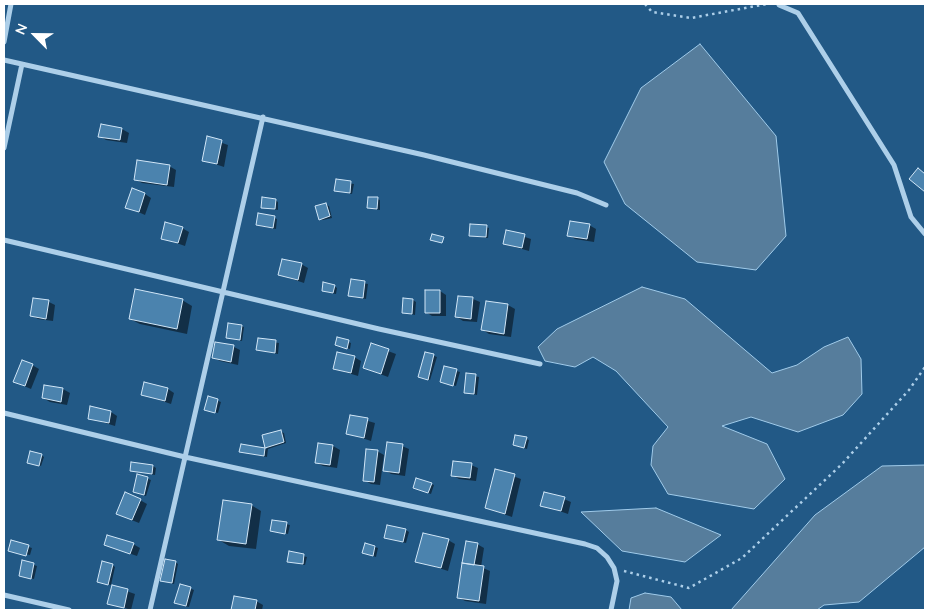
<!DOCTYPE html>
<html>
<head>
<meta charset="utf-8">
<style>
  body { margin:0 }
  #map { position:relative; width:929px; height:614px; overflow:hidden; background:#225986; font-family:Quicksand,sans-serif }
  canvas { display:block }
  .frame { position:absolute; inset:0; border:5px solid #fff; pointer-events:none }
  .north { position:absolute; left:10px; top:10px; width:50px; height:50px; -webkit-text-stroke:4px #225986; paint-order:stroke; rotate:293deg; font-size:14px; font-weight:700; line-height:20px; text-align:center; color:#fff }
  .north::after { content:''; display:block; margin:auto; width:18px; height:22px; background:#fff; clip-path:polygon(50% 0,100% 100%,50% 72%,0 100%) }
</style>
</head>
<body>
<div id="map">
<canvas width="929" height="614"></canvas>
<div class="frame"></div>
<div class="north">N</div>
</div>
<script>
const c = document.querySelector('canvas').getContext('2d');
c.lineJoin = 'round';
function paint(path, color) { c.fillStyle = color; c.fill(path, 'evenodd'); }
const toPath = rows => new Path2D(rows.map(r => 'M' + r).join(''));
function strokePath(path, color, width, dash) { c.strokeStyle = color; c.lineWidth = width; c.lineCap = dash ? 'butt' : 'round'; c.setLineDash(dash || []); c.stroke(path); }
const water = toPath([
  [700,44,776,136,786,236,756,270,697,262,625,204,604,162,641,88,700,44],
  [642,287,685,299,772,373,797,365,824,347,848,337,861,359,862,394,843,415,798,432,751,417,722,426,767,444,785,479,754,509,668,494,651,465,653,446,668,427,616,371,593,357,575,367,545,361,538,347,557,329,642,287],
  [925,465,925,547,859,602,824,605,817,610,731,610,815,515,882,466,925,465],
  [656,508,721,535,685,562,622,551,581,512,656,508],
  [645,593,671,597,682,610,629,610,631,598,645,593]
]);
paint(water, '#567d9c');
strokePath(water, '#a0cbea', 1);
paint(toPath([
  [102,125,122,129,129,133,127,143,106,140,100,136],
  [208,138,228,145,224,167,203,160],
  [169,166,176,170,174,187,142,183,135,179],
  [337,181,354,184,352,194,336,190],
  [145,194,151,198,145,215,127,207],
  [377,199,380,200,380,210,368,208],
  [275,200,278,202,278,210,263,207],
  [326,205,329,206,332,218,323,220,320,219],
  [274,218,277,219,276,229,260,226],
  [589,225,596,229,594,242,575,239,569,235],
  [486,227,489,228,488,238,470,235],
  [182,228,189,232,185,246,162,238],
  [507,231,531,239,529,251,504,244],
  [301,264,308,268,304,283,280,275],
  [352,281,368,284,366,299,350,296],
  [334,286,337,288,336,294,326,292],
  [440,291,446,295,446,316,432,316,426,312],
  [459,297,473,299,480,302,477,322,463,321,457,317],
  [182,300,192,306,187,334,140,324,130,319],
  [413,300,416,302,415,315,403,312],
  [49,302,55,305,53,321,38,319,31,315],
  [487,302,508,305,515,309,511,337,489,334,483,330],
  [241,326,244,327,242,341,228,337],
  [259,340,279,343,278,354,257,350],
  [348,342,351,343,350,349,339,346],
  [216,344,234,347,240,350,238,365,220,361,214,358],
  [372,345,396,354,388,377,364,368],
  [426,353,437,357,430,380,419,377],
  [354,357,361,361,358,376,335,369],
  [32,365,39,369,31,389,15,382],
  [445,368,460,372,456,386,441,382],
  [467,374,479,377,477,395,465,392],
  [45,386,63,389,70,393,67,405,50,402,43,398],
  [168,389,174,393,171,404,142,394],
  [209,398,221,402,218,413,209,411],
  [111,412,117,416,115,426,89,418],
  [351,416,375,423,371,441,347,433],
  [281,432,284,433,286,443,268,449,267,457,241,452,242,445,267,449,264,436],
  [526,439,529,440,527,449,517,446],
  [319,444,333,446,340,450,337,468,323,466,317,463],
  [402,446,409,449,405,476,391,474,385,470],
  [377,451,384,455,380,485,371,484,364,480],
  [41,455,44,457,41,466,31,464],
  [471,465,478,468,476,481,459,479,452,475],
  [153,466,156,468,155,475,131,470],
  [496,470,521,479,512,517,486,508],
  [138,476,151,480,146,496,134,492],
  [431,484,434,485,431,494,414,488],
  [564,499,571,502,568,514,542,505],
  [140,500,147,504,139,523,124,517],
  [251,505,261,511,256,549,229,546,219,540],
  [273,521,290,525,288,534,271,530],
  [406,530,409,532,406,543,389,539],
  [448,540,455,544,448,571,417,561],
  [12,542,32,548,30,555,11,551],
  [133,544,140,548,137,556,105,545],
  [366,544,378,548,376,557,364,553],
  [477,544,484,548,481,567,490,571,486,604,465,601,458,597],
  [290,553,307,557,305,565,289,561],
  [23,562,37,566,34,579,23,577],
  [175,562,178,564,174,584,162,580],
  [112,565,115,567,111,585,102,583],
  [181,585,194,590,189,607,178,604],
  [112,586,135,594,131,610,109,603],
  [235,597,256,601,263,605,262,610,233,610]
]), '#0007');
const building = toPath([
  [101,124,122,128,120,140,98,137,101,124],
  [207,136,222,140,217,164,202,161,207,136],
  [137,160,170,165,167,185,134,180,137,160],
  [918,168,925,174,925,192,909,179,918,168],
  [336,179,351,181,350,193,334,191,336,179],
  [132,188,145,193,139,212,125,208,132,188],
  [262,197,276,199,275,209,261,208,262,197],
  [368,197,378,197,377,209,367,208,368,197],
  [326,203,330,216,319,220,315,206,326,203],
  [258,213,275,216,273,228,256,225,258,213],
  [570,221,590,224,587,239,567,236,570,221],
  [165,222,183,227,178,243,161,239,165,222],
  [470,224,487,225,486,237,469,236,470,224],
  [506,230,525,234,522,248,503,244,506,230],
  [432,234,444,237,442,243,430,240,432,234],
  [282,259,302,263,298,280,278,275,282,259],
  [351,279,365,281,363,298,348,296,351,279],
  [323,282,335,285,333,293,322,291,323,282],
  [135,289,183,299,177,329,129,319,135,289],
  [425,290,440,290,440,313,425,313,425,290],
  [458,296,473,297,471,319,455,317,458,296],
  [33,298,49,300,46,319,30,316,33,298],
  [403,298,413,299,412,314,402,313,403,298],
  [486,301,508,304,504,334,481,330,486,301],
  [228,323,242,325,240,340,226,338,228,323],
  [337,337,349,340,347,349,335,345,337,337],
  [258,338,276,340,275,353,256,350,258,338],
  [215,342,234,345,231,362,212,358,215,342],
  [371,343,389,349,381,374,363,368,371,343],
  [337,352,355,356,351,373,333,369,337,352],
  [425,352,434,354,428,380,418,377,425,352],
  [22,360,33,364,25,386,13,382,22,360],
  [444,366,457,369,453,386,440,382,444,366],
  [466,373,476,374,474,394,464,393,466,373],
  [144,382,168,388,165,401,141,395,144,382],
  [44,385,63,388,61,402,42,398,44,385],
  [208,396,218,399,215,413,204,410,208,396],
  [90,406,111,411,109,423,88,419,90,406],
  [350,415,368,418,364,438,346,434,350,415],
  [281,430,284,442,265,448,262,435,281,430],
  [515,435,527,437,524,448,513,445,515,435],
  [387,442,403,444,399,473,383,471,387,442],
  [318,443,333,445,330,465,315,463,318,443],
  [241,444,265,448,264,456,239,452,241,444],
  [366,449,378,450,374,482,363,481,366,449],
  [30,451,42,454,39,466,27,463,30,451],
  [453,461,472,463,470,478,451,476,453,461],
  [131,462,153,465,152,474,130,471,131,462],
  [495,469,515,474,505,514,485,508,495,469],
  [137,474,148,477,144,495,133,492,137,474],
  [416,478,432,483,428,493,413,488,416,478],
  [125,492,141,499,132,520,116,514,125,492],
  [544,492,565,497,561,511,540,506,544,492],
  [223,500,252,504,246,544,217,540,223,500],
  [272,520,287,522,285,534,270,531,272,520],
  [387,525,406,529,403,542,384,538,387,525],
  [423,533,449,539,441,568,415,562,423,533],
  [107,535,134,543,130,554,104,545,107,535],
  [11,540,29,545,26,556,8,551,11,540],
  [466,541,478,543,474,565,462,563,466,541],
  [365,543,375,546,373,556,362,553,365,543],
  [289,551,304,554,303,564,287,562,289,551],
  [165,559,176,561,172,583,160,581,165,559],
  [22,560,34,563,31,579,19,576,22,560],
  [102,561,113,564,108,585,97,582,102,561],
  [462,563,484,566,479,601,457,598,462,563],
  [180,584,191,587,186,606,174,603,180,584],
  [112,585,128,589,124,608,107,604,112,585],
  [234,596,257,600,255,610,231,610,234,596]
]);
paint(building, '#4b83ae');
strokePath(building, '#d1e6f7', 1);
strokePath(toPath([
  [645,4,652,12,691,18,767,4],
  [624,571,689,588,742,558,842,464,909,390,925,367]
]), '#adcfe9', 2.5, [2.5, 4]);
strokePath(toPath([
  [783,4,779,5,798,13,894,165,911,217,925,234],
  [4,42,11,4],
  [4,60,424,155,577,193,606,205],
  [4,148,22,64],
  [4,240,379,329,540,364],
  [4,413,185,457,585,544,597,548,607,557,614,568,617,581,611,610],
  [4,595,69,610],
  [150,610,263,117]
]), '#adcfe9', 5);
</script>
</body>
</html>
